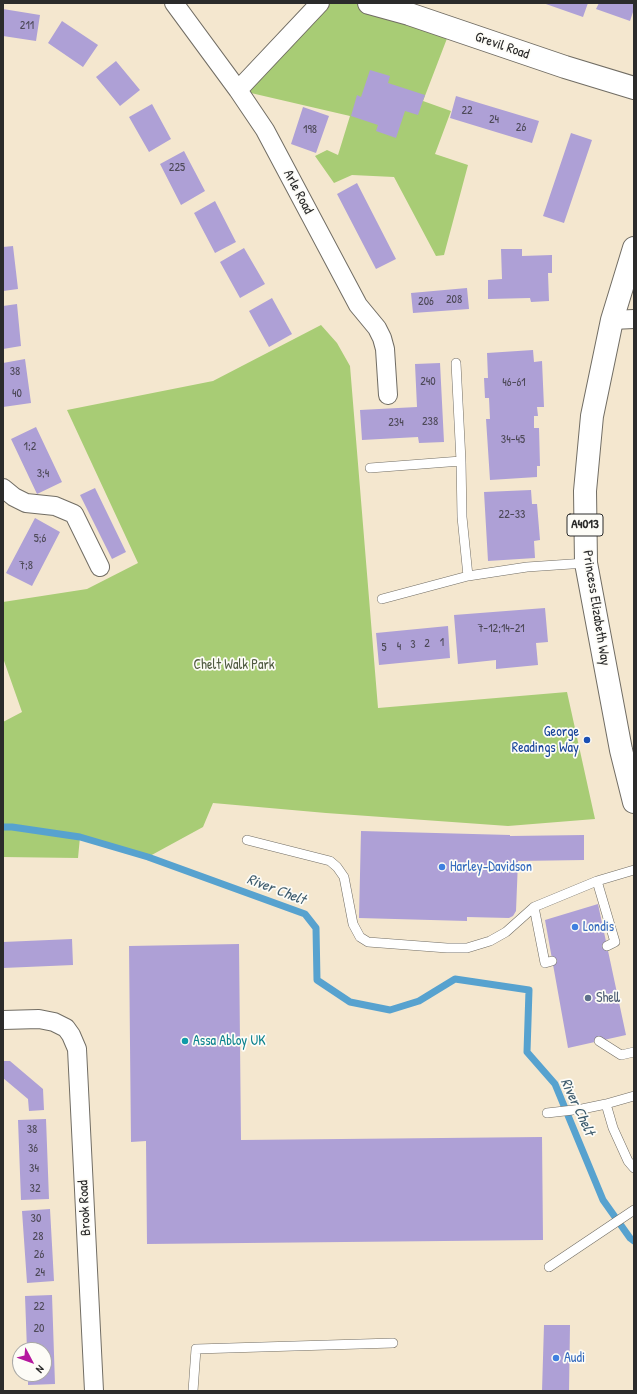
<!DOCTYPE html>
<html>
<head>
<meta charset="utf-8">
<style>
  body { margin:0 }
  #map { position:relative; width:637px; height:1394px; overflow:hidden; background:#f4e7cf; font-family:"Patrick Hand",sans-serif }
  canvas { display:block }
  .frame { position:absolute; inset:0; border:4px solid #2b2b2b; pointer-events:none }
  .north { position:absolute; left:12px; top:1342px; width:40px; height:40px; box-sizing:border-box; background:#fdfcf7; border:1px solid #a9a8a5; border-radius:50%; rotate:131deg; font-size:11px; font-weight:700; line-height:16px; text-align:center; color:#2b2b2b }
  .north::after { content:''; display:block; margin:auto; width:14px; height:18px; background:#b5179e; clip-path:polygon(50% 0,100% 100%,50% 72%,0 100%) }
</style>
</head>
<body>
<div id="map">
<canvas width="637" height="1394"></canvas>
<div class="frame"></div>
<div class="north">N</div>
</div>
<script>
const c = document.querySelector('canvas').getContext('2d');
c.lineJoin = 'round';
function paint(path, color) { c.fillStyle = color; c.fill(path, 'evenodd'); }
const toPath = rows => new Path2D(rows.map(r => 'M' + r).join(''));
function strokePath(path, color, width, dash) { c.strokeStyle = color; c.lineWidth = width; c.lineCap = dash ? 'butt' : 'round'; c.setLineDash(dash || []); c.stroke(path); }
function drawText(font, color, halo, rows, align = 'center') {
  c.font = font + ' "Patrick Hand",sans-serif'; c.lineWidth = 3.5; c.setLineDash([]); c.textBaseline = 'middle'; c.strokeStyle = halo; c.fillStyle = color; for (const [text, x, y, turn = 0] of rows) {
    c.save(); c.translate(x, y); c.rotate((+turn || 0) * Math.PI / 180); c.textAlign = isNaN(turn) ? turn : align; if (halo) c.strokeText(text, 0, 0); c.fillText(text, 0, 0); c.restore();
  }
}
paint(toPath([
  [320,3,369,3,451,28,423,101,451,111,435,154,468,165,444,255,436,256,394,177,352,175,334,183,315,156,327,150,338,155,350,116,238,90],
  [321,325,337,343,350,366,378,708,567,692,595,819,508,826,326,813,213,803,203,827,148,857,80,837,78,858,3,857,3,722,22,712,3,658,3,602,87,589,138,563,67,410,213,381]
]), '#a8cc75');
strokePath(toPath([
  [3,827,12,827,80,837,148,857,305,914,316,928,317,980,350,1002,390,1010,419,1001,455,979,529,990,527,1052,555,1084,603,1200,630,1238,634,1241]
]), '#57a2cf', 7);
paint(toPath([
  [543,3,588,3,583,17],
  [599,3,634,3,634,9,630,21,596,9],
  [3,9,40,15,36,41,3,36],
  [62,21,98,45,83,67,48,43],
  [116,61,140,90,120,106,96,77],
  [370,70,390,76,388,83,425,95,418,115,405,111,396,138,376,131,378,125,351,116,357,95,361,97],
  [456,96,539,121,532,143,450,118],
  [152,104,171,139,149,152,129,117],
  [303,107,329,116,316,153,291,144],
  [571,133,592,140,564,223,543,216],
  [184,151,205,191,181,205,160,164],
  [357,183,396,259,376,269,337,194],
  [215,201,236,242,215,253,194,213],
  [13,246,18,289,3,291,3,247],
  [244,248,265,284,240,298,220,262],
  [501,249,522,249,522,256,552,255,552,273,548,273,549,301,531,302,530,298,488,299,488,280,502,279],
  [467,288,469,309,413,313,411,293],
  [272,298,292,334,269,347,249,311],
  [17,304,21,346,3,349,3,306],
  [533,350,534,362,542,361,544,407,537,407,538,416,534,416,534,428,539,428,540,466,537,466,537,477,490,480,486,419,490,419,489,398,485,398,484,378,488,378,487,353],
  [25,359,31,403,3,407,3,363],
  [440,363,444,442,419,443,418,437,362,440,360,410,417,407,415,364],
  [36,427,62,482,37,494,11,439],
  [95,488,126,552,112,559,80,495],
  [531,490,532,504,537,504,540,540,534,541,535,558,488,561,484,492],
  [35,518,60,532,32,586,6,573],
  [545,608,548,642,536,643,538,665,496,669,496,660,458,664,454,615],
  [448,626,450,658,379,665,376,633],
  [361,831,510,835,510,836,584,835,584,860,518,861,516,911,513,916,509,918,467,917,467,921,359,918],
  [598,904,626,1035,568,1048,545,920],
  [72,939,73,965,3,968,3,942],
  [239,944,241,1140,542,1137,543,1240,147,1244,146,1141,131,1142,129,946],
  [3,1061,10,1061,43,1089,44,1110,29,1111,28,1099,3,1078],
  [46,1119,49,1199,21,1200,18,1120],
  [50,1209,54,1281,27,1283,22,1211],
  [52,1295,55,1384,28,1385,28,1374,44,1374,44,1350,27,1350,25,1296],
  [544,1325,570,1325,569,1391,542,1391]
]), '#aea0d6');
const service = toPath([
  [456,363,461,461,462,517,468,576],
  [370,468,461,461],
  [382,599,468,576,527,567,586,563],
  [247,840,330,861,337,867,344,877,353,924,360,937,368,942,447,948,467,948,490,941,506,932,534,907],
  [597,881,615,942,607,946],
  [552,961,545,963,534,907,597,881,634,870],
  [599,1041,621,1055,634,1052],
  [606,1104,613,1128,628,1161,634,1168],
  [547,1113,582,1109,606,1104,634,1096],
  [549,1267,634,1210],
  [193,1391,196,1349,393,1343]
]);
const minor = toPath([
  [174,3,238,90,265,130,358,305,377,328,382,338,385,349,388,395],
  [238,90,320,3],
  [612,320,634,319],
  [3,488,14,497,26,503,55,506,74,514,100,567],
  [3,1020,39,1019,54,1022,66,1028,71,1035,77,1049,94,1391]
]);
const tertiary = toPath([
  [369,3,409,14,565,67,634,88]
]);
const primary = toPath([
  [634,248,612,320,592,416,585,491,586,563,621,750,634,802]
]);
strokePath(service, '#716d64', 10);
strokePath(minor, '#716d64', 20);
strokePath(tertiary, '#716d64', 24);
strokePath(primary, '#716d64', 24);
strokePath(service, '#fff', 9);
strokePath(minor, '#fff', 18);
strokePath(tertiary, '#fff', 22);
strokePath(primary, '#fff', 22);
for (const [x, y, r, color] of [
  [587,740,4,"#1a4fb4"],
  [442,867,4,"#3f7fe0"],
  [575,927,4,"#3f7fe0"],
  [588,998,4,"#5c6f8a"],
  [185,1041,4,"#0f9aa8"],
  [556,1358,4,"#3f7fe0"]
]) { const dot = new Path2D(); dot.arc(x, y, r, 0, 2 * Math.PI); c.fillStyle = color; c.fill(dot); strokePath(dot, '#fdfcf7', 1.5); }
drawText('12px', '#4c4856', null, [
  ["211",27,26],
  ["22",467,111],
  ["24",494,120],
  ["26",521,128],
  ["198",310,130],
  ["225",177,168],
  ["208",454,300],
  ["206",426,302],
  ["38",15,372],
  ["240",428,382],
  ["46-61",514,383],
  ["40",17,394],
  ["238",430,422],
  ["234",396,423],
  ["34-45",513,440],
  ["1;2",30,447],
  ["3;4",43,474],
  ["22-33",512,515],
  ["5;6",40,539],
  ["7;8",26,566],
  ["7-12;14-21",501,629],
  ["1",442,643],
  ["2",427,644],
  ["3",413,645],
  ["4",399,647],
  ["5",384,648],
  ["38",32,1130],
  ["36",33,1149],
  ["34",34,1169],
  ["32",35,1189],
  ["30",36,1219],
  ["28",38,1237],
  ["26",39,1255],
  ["24",40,1273],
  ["22",39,1307],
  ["20",39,1329]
]);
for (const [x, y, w] of [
  [585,525,36]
]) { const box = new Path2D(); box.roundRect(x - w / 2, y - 11, w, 22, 3); c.fillStyle = '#fdfcf7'; c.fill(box); strokePath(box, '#2b2b2b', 1); }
drawText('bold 13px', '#2b2b2b', null, [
  ["A4013",585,525]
]);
drawText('14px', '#2b2b2b', '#fdfcf7', [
  ["Grevil Road",502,46,19],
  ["Arle Road",298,192,62],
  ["Princess Elizabeth Way",596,608,81],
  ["Brook Road",85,1208,-93]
]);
drawText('14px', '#505b41', '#fdfcf7', [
  ["Chelt Walk Park",234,665]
]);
drawText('14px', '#164399', '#fdfcf7', [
  ["George",579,732],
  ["Readings Way",579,748]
], 'right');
drawText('14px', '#366cbe', '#fdfcf7', [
  ["Harley-Davidson",450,867],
  ["Londis",583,927],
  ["Audi",564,1358]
], 'left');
drawText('14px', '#4e5e75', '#fdfcf7', [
  ["Shell",596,998]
], 'left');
drawText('14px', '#0d838f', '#fdfcf7', [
  ["Assa Abloy UK",193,1041]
], 'left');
drawText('italic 15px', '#3d5b6d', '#fdfcf7', [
  ["River Chelt",276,890,21],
  ["River Chelt",577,1107,65]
]);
</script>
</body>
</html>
